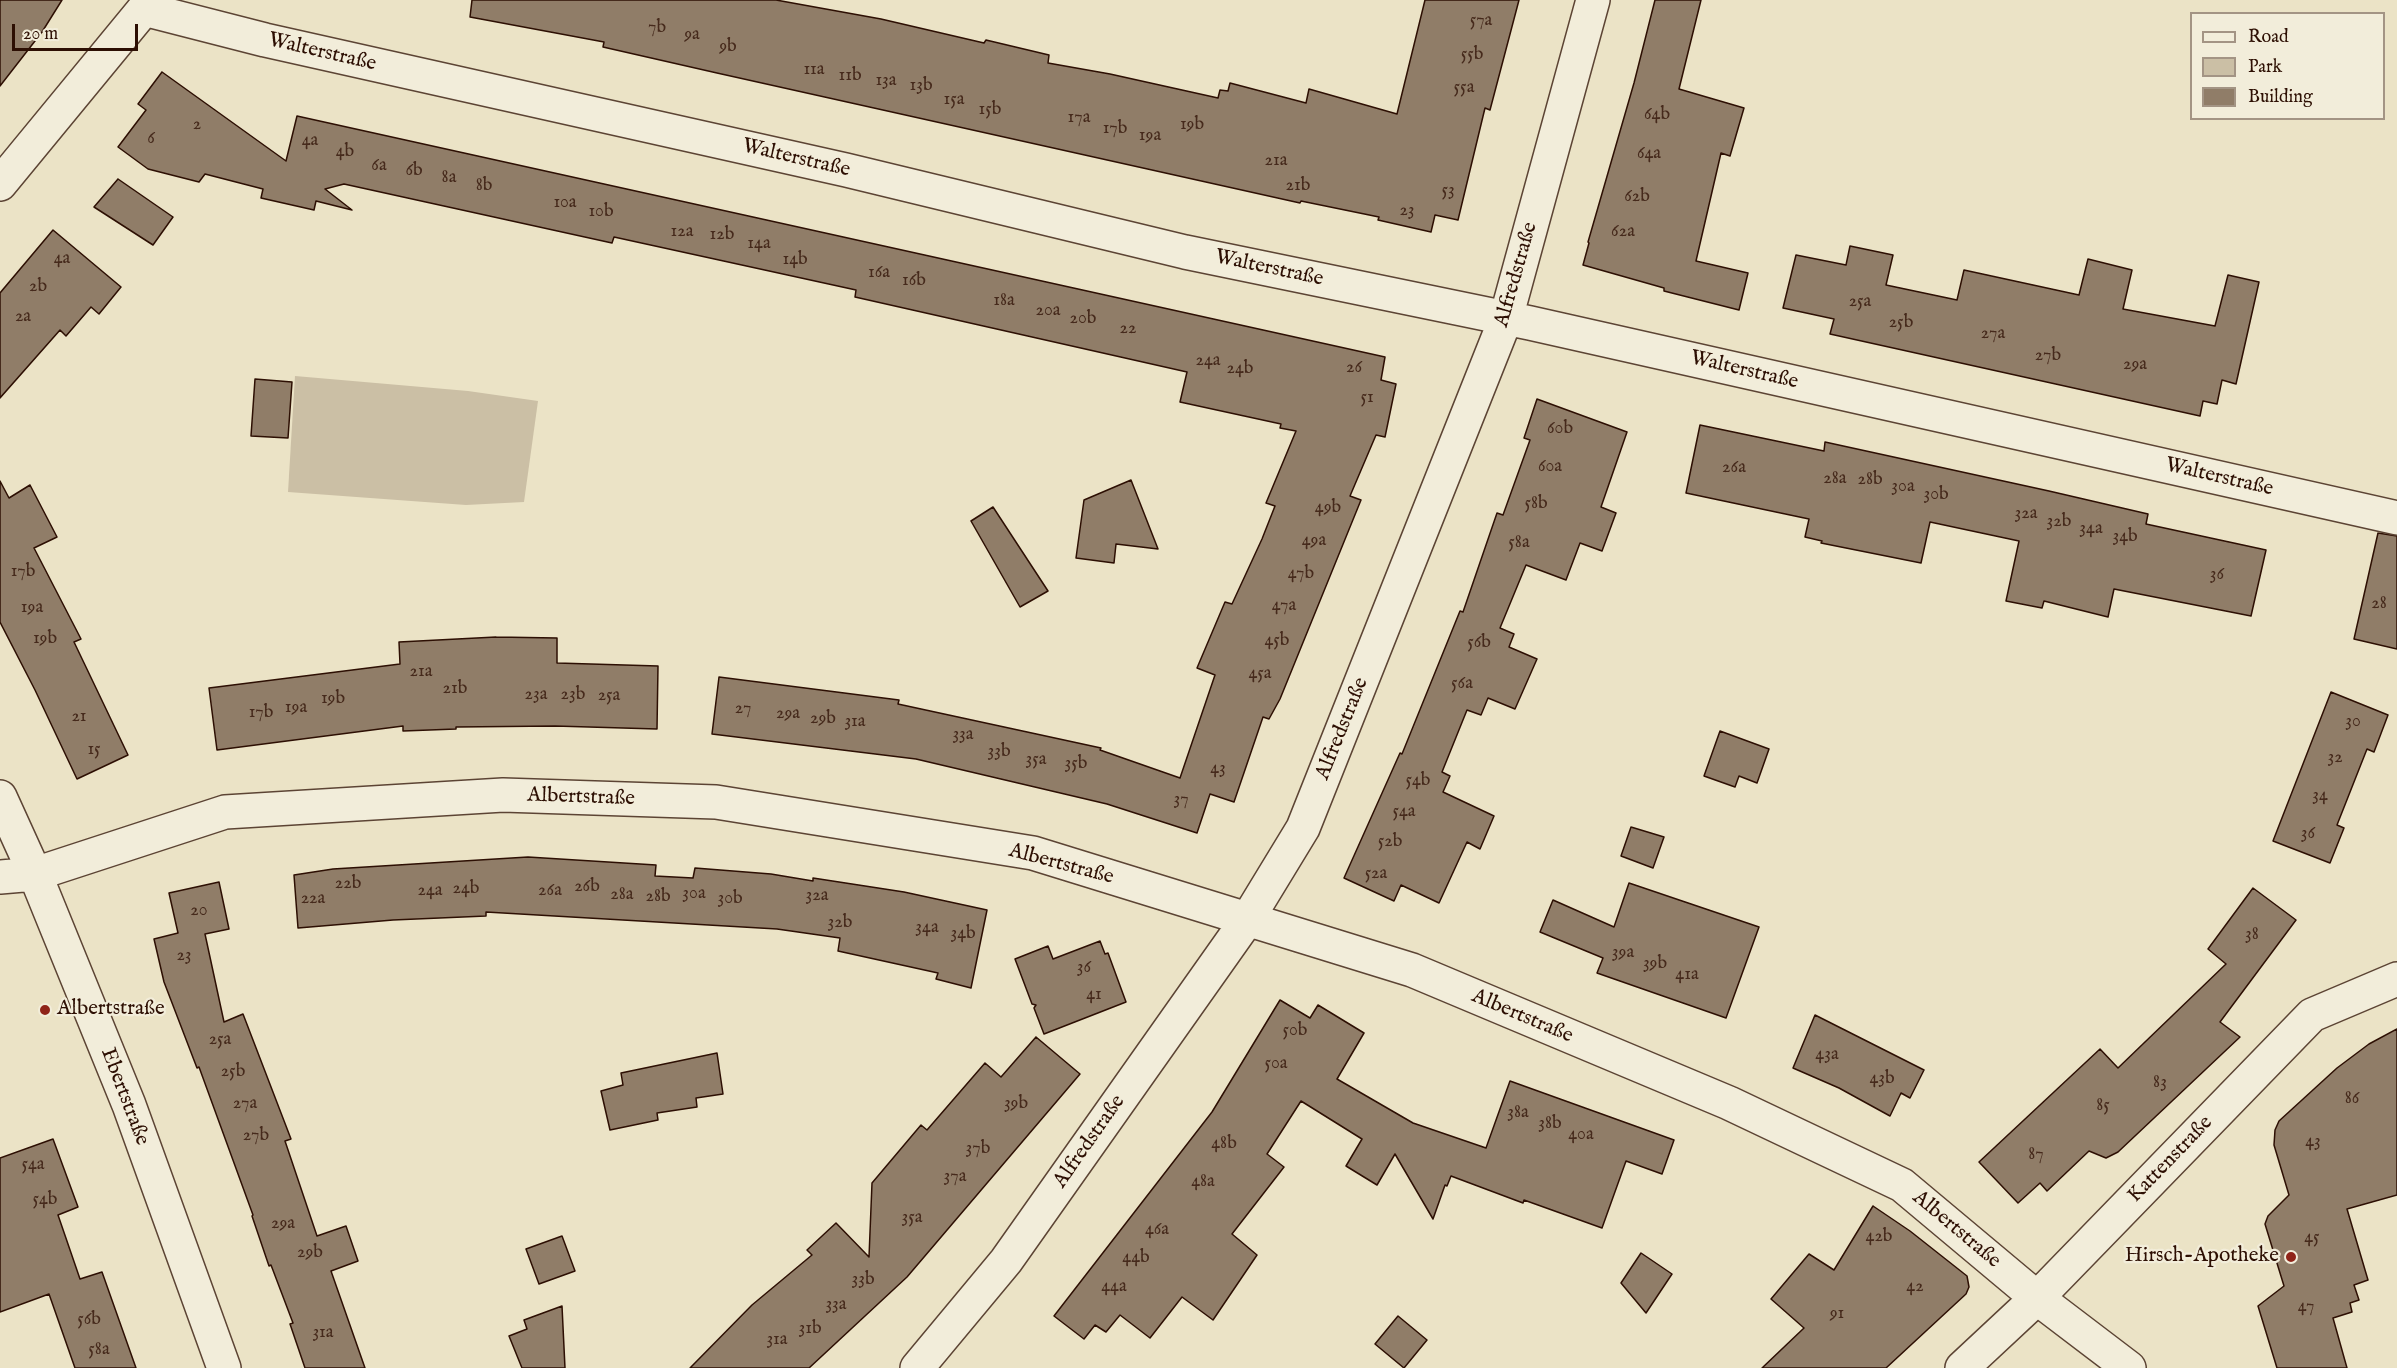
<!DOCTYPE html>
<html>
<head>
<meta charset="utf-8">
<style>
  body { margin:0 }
  #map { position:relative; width:2397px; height:1368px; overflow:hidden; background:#ebe3c6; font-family:"IM FELL English",serif }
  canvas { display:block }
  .legend { position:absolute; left:2190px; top:12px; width:195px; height:108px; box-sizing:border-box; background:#f2edda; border:2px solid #a39484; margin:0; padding:8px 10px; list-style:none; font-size:18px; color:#2d0f03 }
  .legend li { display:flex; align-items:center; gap:12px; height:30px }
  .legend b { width:30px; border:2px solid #a39484 }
  .scale { position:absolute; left:12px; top:24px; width:126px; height:27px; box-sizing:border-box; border:3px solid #2d0f03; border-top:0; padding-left:8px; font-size:18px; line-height:21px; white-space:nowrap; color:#2d0f03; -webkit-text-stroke:4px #f2edda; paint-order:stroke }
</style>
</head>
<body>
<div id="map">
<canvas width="2397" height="1368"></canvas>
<ul class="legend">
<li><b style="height:8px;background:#f2edda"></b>Road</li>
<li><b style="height:16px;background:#cbbfa5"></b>Park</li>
<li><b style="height:16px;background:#907d68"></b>Building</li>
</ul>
<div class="scale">20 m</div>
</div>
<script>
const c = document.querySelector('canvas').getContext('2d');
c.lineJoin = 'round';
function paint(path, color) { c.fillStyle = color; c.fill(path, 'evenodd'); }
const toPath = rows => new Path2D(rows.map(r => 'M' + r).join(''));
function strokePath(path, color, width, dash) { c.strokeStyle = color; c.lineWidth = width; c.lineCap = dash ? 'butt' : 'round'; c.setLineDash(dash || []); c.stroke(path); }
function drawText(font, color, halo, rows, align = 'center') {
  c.font = font + ' "IM FELL English",serif'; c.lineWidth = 4.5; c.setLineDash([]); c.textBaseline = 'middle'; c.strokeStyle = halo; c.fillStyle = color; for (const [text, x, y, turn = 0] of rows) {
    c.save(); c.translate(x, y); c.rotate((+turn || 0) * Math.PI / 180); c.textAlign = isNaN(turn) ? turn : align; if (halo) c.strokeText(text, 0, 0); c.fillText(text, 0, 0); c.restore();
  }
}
paint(toPath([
  [295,376,468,391,538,401,524,502,466,505,288,492]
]), '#cbbfa5');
const building = toPath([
  [0,0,62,0,42,32,0,86,0,0],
  [472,0,776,0,881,19,984,43,986,40,1049,55,1048,63,1110,74,1218,98,1220,90,1228,91,1230,83,1306,103,1309,89,1397,114,1425,0,1519,0,1490,110,1485,108,1458,220,1435,215,1431,232,1378,220,1379,217,1301,201,1300,203,717,73,603,47,604,42,470,17,472,0],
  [1655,0,1701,0,1679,89,1744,108,1730,156,1721,153,1696,261,1748,273,1739,310,1664,291,1664,288,1583,265,1589,243,1588,242,1634,83,1655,0],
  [162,72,286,161,297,116,1385,357,1381,380,1396,384,1385,437,1376,435,1350,496,1361,500,1280,699,1269,719,1263,717,1234,802,1210,794,1197,833,1107,804,916,759,712,734,719,677,899,700,898,704,1101,748,1100,750,1180,778,1215,675,1197,668,1225,602,1232,604,1262,539,1275,506,1266,503,1296,431,1280,428,1281,424,1180,402,1187,372,855,297,856,290,614,237,612,243,344,184,325,189,352,210,316,201,314,210,261,198,263,189,205,174,199,182,148,169,118,147,146,110,138,104,162,72],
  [118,179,173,217,153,245,94,207,118,179],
  [53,230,121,287,99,314,91,307,66,336,60,330,0,398,0,293,53,230],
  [1850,246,1893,255,1886,285,1957,300,1964,270,2079,295,2088,259,2132,270,2123,309,2215,326,2228,275,2259,282,2236,384,2222,380,2217,404,2203,401,2200,416,1830,334,1834,319,1783,308,1796,255,1846,265,1850,246],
  [255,379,292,382,288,438,251,436,255,379],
  [1537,399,1627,432,1601,507,1616,513,1602,551,1580,543,1566,580,1526,565,1500,628,1514,634,1509,647,1537,659,1515,709,1488,698,1481,715,1467,710,1442,772,1450,776,1443,792,1494,816,1480,849,1467,842,1439,903,1401,885,1394,901,1344,878,1400,753,1402,754,1460,611,1463,612,1497,513,1503,515,1530,440,1524,438,1537,399],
  [1700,425,1824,451,1825,442,2049,491,2148,514,2146,524,2266,550,2251,616,2114,589,2108,617,2044,601,2042,608,2006,601,2019,541,1930,522,1921,563,1821,543,1822,541,1805,537,1809,519,1686,493,1700,425],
  [1131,480,1158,549,1116,544,1114,563,1076,558,1084,500,1131,480],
  [0,481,9,498,30,485,57,537,34,548,81,639,74,642,128,755,77,779,35,690,0,622,0,481],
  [993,507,1048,591,1020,607,971,521,993,507],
  [2378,533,2397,536,2397,649,2354,639,2378,533],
  [496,637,557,638,557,663,658,666,657,729,555,726,456,727,456,729,403,731,403,726,217,750,209,688,400,664,399,642,496,637],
  [2331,692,2388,715,2374,752,2367,749,2337,825,2344,828,2330,863,2273,841,2331,692],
  [1720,731,1769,749,1757,783,1739,776,1735,787,1704,776,1720,731],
  [1631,827,1664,837,1653,868,1621,856,1631,827],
  [528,857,656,865,655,876,693,878,695,868,771,874,813,881,813,878,904,892,987,910,971,988,936,979,938,973,838,951,840,938,777,929,486,912,486,916,393,920,298,928,294,875,333,869,528,857],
  [219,882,229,929,205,934,224,1022,243,1014,291,1139,285,1141,317,1236,346,1226,358,1261,331,1271,365,1368,305,1368,290,1324,293,1323,271,1265,269,1266,252,1216,253,1215,199,1067,197,1068,164,982,154,939,178,933,169,893,219,882],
  [1629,883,1759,927,1726,1018,1597,973,1603,958,1540,932,1553,900,1614,927,1629,883],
  [2253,888,2296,920,2220,1022,2240,1037,2118,1152,2106,1158,2089,1151,2047,1191,2040,1183,2018,1203,1979,1162,2100,1049,2118,1068,2226,964,2208,949,2253,888],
  [1100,941,1105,954,1108,953,1126,1002,1044,1034,1034,1008,1036,1005,1032,1004,1015,959,1048,946,1053,959,1100,941],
  [1280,1000,1310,1018,1318,1005,1364,1033,1337,1079,1413,1123,1486,1148,1510,1081,1674,1140,1662,1174,1626,1161,1602,1228,1524,1200,1523,1203,1451,1176,1447,1186,1445,1185,1433,1219,1395,1154,1377,1185,1346,1166,1362,1139,1301,1101,1267,1154,1284,1167,1232,1234,1257,1255,1213,1320,1182,1297,1150,1338,1120,1315,1106,1332,1095,1325,1084,1339,1054,1316,1212,1112,1280,1000],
  [1815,1015,1924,1070,1910,1098,1901,1093,1890,1116,1839,1088,1793,1068,1815,1015],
  [2397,1029,2397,1195,2347,1209,2368,1280,2354,1285,2359,1300,2350,1303,2352,1312,2333,1318,2347,1368,2277,1368,2258,1306,2284,1286,2265,1224,2268,1216,2289,1195,2274,1145,2275,1130,2279,1121,2337,1068,2369,1044,2397,1029],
  [1036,1037,1080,1074,907,1277,809,1368,690,1368,752,1305,812,1255,807,1250,836,1223,869,1257,872,1183,921,1125,927,1130,985,1063,1001,1077,1036,1037],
  [717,1053,723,1094,696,1098,697,1107,657,1113,658,1120,610,1130,601,1091,623,1085,621,1073,717,1053],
  [53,1139,78,1207,58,1215,80,1279,102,1272,136,1368,75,1368,49,1294,0,1312,0,1158,53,1139],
  [1873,1206,1910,1231,1967,1276,1969,1287,1966,1294,1886,1368,1762,1368,1804,1328,1771,1299,1809,1254,1834,1270,1873,1206],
  [562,1236,575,1271,539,1284,526,1249,562,1236],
  [1641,1253,1672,1274,1646,1313,1621,1283,1641,1253],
  [562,1306,565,1368,522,1368,509,1336,527,1329,524,1320,562,1306],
  [1398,1316,1427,1340,1404,1368,1375,1344,1398,1316]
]);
paint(building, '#907d68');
strokePath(building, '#2d0f03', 1.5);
const minor = toPath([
  [144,9,265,40,846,170,1185,252,1530,323,2397,518],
  [0,184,144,9,149,0],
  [0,797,35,874,129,1105,224,1368],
  [0,877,35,874,225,812,503,795,716,802,1033,853,1412,970,1729,1103,1902,1185,2037,1298,2129,1368],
  [917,1368,1006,1261,1247,920,1303,828,1506,318,1593,0],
  [1962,1368,2037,1298,2312,1015,2397,979]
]);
strokePath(minor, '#5c4434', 36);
strokePath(minor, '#f2edda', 33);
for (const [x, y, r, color] of [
  [45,1010,6,"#8f2418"],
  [2291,1257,6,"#8f2418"]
]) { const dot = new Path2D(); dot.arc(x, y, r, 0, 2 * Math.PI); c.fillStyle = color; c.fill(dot); strokePath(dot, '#f2edda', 2); }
drawText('18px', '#462a1c', null, [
  ["57a",1481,21],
  ["7b",657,28],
  ["9a",692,35],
  ["9b",728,47],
  ["55b",1472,55],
  ["11a",814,70],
  ["11b",850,76],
  ["13a",886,81],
  ["13b",921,86],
  ["55a",1464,88],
  ["15a",954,100],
  ["15b",990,110],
  ["64b",1657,115],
  ["17a",1079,118],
  ["2",197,125],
  ["19b",1192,125],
  ["17b",1115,129],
  ["19a",1150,136],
  ["6",151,139],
  ["4a",310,141],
  ["4b",345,152],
  ["64a",1649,154],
  ["21a",1276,161],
  ["6a",379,166],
  ["6b",414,171],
  ["8a",449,178],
  ["8b",484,186],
  ["21b",1298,186],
  ["53",1448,191],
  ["62b",1637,197],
  ["10a",565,203],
  ["23",1407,211],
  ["10b",601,212],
  ["12a",682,232],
  ["62a",1623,232],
  ["12b",722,235],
  ["14a",759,244],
  ["4a",62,259],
  ["14b",795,260],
  ["16a",879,273],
  ["16b",914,281],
  ["2b",38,287],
  ["18a",1004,301],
  ["25a",1860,302],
  ["20a",1048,311],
  ["2a",23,317],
  ["20b",1083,319],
  ["25b",1901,323],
  ["22",1128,329],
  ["27a",1993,334],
  ["27b",2048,356],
  ["24a",1208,361],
  ["29a",2135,365],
  ["26",1354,368],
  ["24b",1240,369],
  ["51",1367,398],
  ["60b",1560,429],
  ["60a",1550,467],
  ["26a",1734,468],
  ["28a",1835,479],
  ["28b",1870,480],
  ["30a",1903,487],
  ["30b",1936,495],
  ["58b",1536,504],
  ["49b",1328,508],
  ["32a",2026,514],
  ["32b",2059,522],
  ["34a",2091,529],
  ["34b",2125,537],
  ["49a",1314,541],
  ["58a",1519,543],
  ["17b",23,572],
  ["47b",1301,574],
  ["36",2217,575],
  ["28",2379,604],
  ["47a",1284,606],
  ["19a",32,608],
  ["19b",45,639],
  ["45b",1277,641],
  ["56b",1479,643],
  ["21a",421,672],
  ["45a",1260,674],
  ["56a",1462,684],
  ["21b",455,689],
  ["23a",536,695],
  ["23b",573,695],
  ["25a",609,696],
  ["19b",333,699],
  ["19a",296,708],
  ["27",743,709],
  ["17b",261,713],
  ["29a",788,714],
  ["21",79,717],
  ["29b",823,719],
  ["31a",855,722],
  ["30",2353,722],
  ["33a",963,735],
  ["15",94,750],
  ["33b",999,752],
  ["32",2335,758],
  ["35a",1036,760],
  ["35b",1076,764],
  ["43",1218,769],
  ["54b",1418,781],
  ["34",2320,796],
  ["37",1181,800],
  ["54a",1404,812],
  ["36",2308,834],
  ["52b",1390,842],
  ["52a",1376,874],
  ["22b",348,884],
  ["26b",587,887],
  ["24b",466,889],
  ["24a",430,891],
  ["26a",550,891],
  ["30a",694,894],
  ["28a",622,895],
  ["32a",817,896],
  ["28b",658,897],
  ["22a",313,899],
  ["30b",730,899],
  ["20",199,911],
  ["32b",840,923],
  ["34a",927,928],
  ["34b",963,934],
  ["38",2252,935],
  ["39a",1623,953],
  ["23",184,956],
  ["39b",1655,964],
  ["36",1084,968],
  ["41a",1687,975],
  ["41",1094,995],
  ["50b",1295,1031],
  ["25a",220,1040],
  ["43a",1827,1055],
  ["50a",1276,1064],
  ["25b",233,1072],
  ["43b",1882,1079],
  ["83",2160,1083],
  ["86",2352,1099],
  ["27a",245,1104],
  ["39b",1016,1104],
  ["85",2103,1106],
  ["38a",1518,1113],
  ["38b",1550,1124],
  ["40a",1581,1135],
  ["27b",256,1136],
  ["43",2313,1142],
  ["48b",1224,1144],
  ["37b",978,1149],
  ["87",2036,1155],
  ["54a",33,1165],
  ["37a",955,1177],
  ["48a",1203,1182],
  ["54b",45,1200],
  ["35a",912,1218],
  ["29a",283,1224],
  ["46a",1157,1230],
  ["42b",1879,1237],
  ["45",2312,1238],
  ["29b",310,1253],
  ["44b",1136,1258],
  ["33b",863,1280],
  ["44a",1114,1287],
  ["42",1915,1287],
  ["33a",836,1305],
  ["47",2306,1307],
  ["91",1837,1314],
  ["56b",89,1320],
  ["31b",810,1329],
  ["31a",323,1333],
  ["31a",777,1340],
  ["58a",99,1350]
]);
drawText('21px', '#2d0f03', '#f2edda', [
  ["Walterstraße",322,53,13],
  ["Walterstraße",796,159,13],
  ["Walterstraße",1269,269,12],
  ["Alfredstraße",1517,275,-74],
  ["Walterstraße",1744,371,13],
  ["Walterstraße",2219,478,13],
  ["Alfredstraße",1343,729,-68],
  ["Albertstraße",581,798,2],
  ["Albertstraße",1061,865,15],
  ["Albertstraße",1522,1017,23],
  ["Ebertstraße",124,1097,69],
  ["Alfredstraße",1090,1142,-55],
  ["Kattenstraße",2171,1160,-46],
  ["Albertstraße",1956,1230,40]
]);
drawText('21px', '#2d0f03', '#f2edda', [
  ["Albertstraße",57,1010],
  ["Hirsch-Apotheke",2279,1257,"right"]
], 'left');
</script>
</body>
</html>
